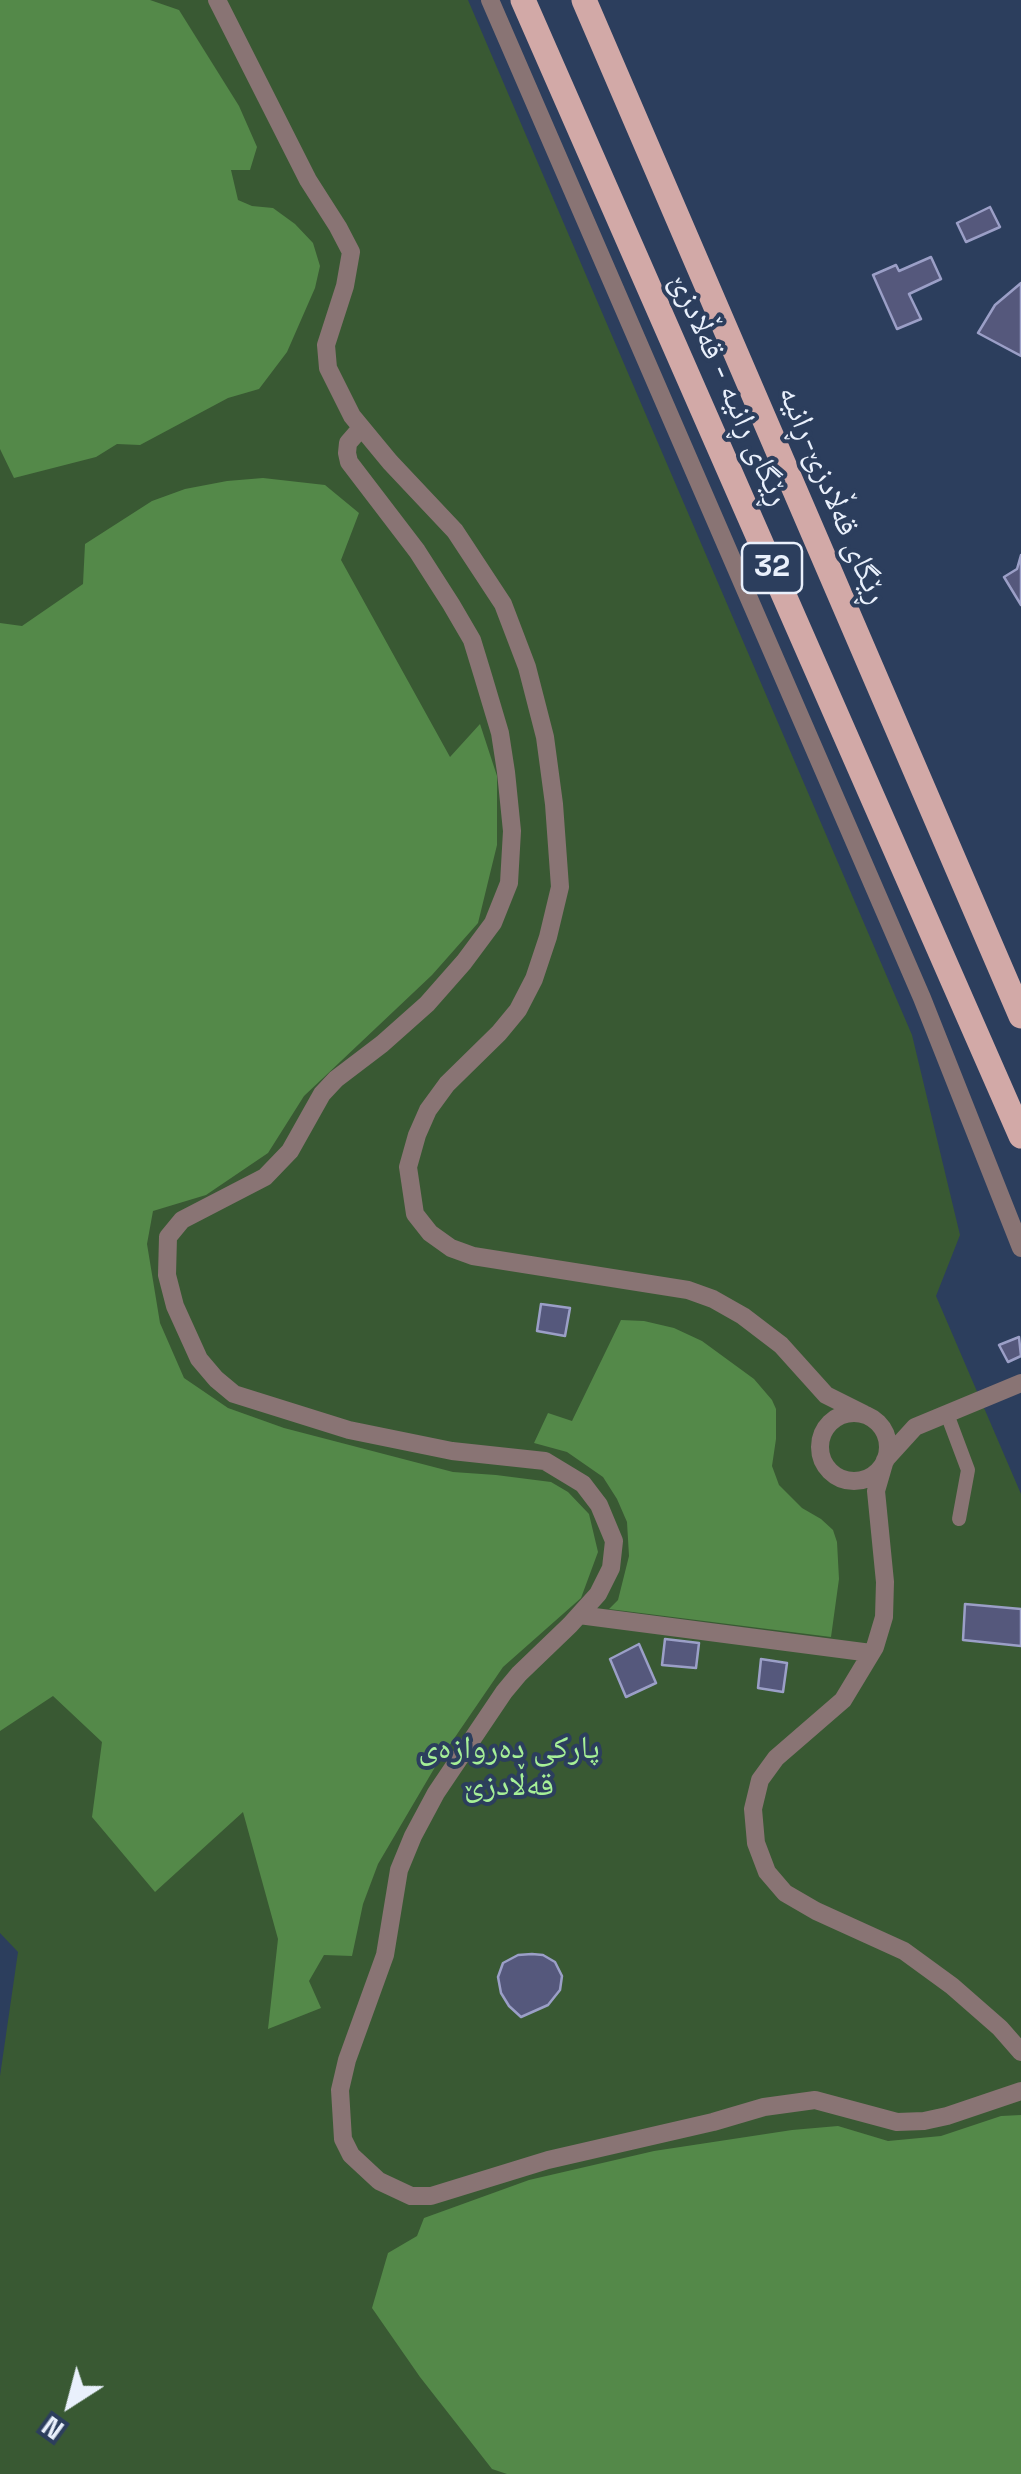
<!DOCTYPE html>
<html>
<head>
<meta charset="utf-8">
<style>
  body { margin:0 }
  #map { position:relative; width:1021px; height:2474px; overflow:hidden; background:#2c3e5d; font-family:"Space Grotesk",sans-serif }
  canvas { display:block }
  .north { position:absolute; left:20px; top:2354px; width:100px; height:100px; -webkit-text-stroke:8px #2c3e5d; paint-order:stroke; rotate:216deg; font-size:28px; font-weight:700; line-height:40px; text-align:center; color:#e9f0fc }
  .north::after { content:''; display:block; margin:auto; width:35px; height:45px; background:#e9f0fc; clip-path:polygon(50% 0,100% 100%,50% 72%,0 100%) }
</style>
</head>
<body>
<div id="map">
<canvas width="1021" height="2474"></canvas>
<div class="north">N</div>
</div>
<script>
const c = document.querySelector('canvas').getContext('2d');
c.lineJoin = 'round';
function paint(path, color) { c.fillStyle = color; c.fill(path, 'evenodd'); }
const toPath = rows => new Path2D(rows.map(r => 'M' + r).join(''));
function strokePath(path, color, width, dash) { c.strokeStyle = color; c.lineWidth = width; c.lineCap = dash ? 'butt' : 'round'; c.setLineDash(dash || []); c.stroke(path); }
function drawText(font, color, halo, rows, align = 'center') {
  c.font = font + ' "Space Grotesk","Noto Naskh Arabic",sans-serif'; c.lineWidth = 8; c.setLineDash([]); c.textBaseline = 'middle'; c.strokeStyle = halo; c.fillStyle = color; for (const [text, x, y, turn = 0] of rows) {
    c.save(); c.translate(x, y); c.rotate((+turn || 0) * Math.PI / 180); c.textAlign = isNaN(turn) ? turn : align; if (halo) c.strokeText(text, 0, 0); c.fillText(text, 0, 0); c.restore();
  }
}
paint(toPath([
  [0,0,468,0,912,1035,960,1235,936,1296,1021,1494,1021,2474,0,2474,0,2076,18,1952,0,1933]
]), '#395933');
paint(toPath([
  [0,0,150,0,179,10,239,106,257,147,250,170,231,170,238,200,252,206,273,208,295,224,313,243,320,266,315,288,287,352,259,389,228,398,140,445,117,444,96,457,14,478,0,449],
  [263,478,325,485,359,513,341,560,450,757,480,724,497,776,497,845,478,923,432,975,304,1096,268,1153,206,1195,153,1211,147,1244,160,1323,184,1378,228,1408,284,1428,453,1472,496,1475,551,1482,568,1492,589,1514,598,1552,581,1598,503,1667,438,1762,378,1864,363,1904,352,1956,324,1955,309,1981,321,2008,268,2029,278,1939,243,1812,155,1892,92,1817,102,1742,53,1696,0,1731,0,623,22,626,83,584,85,544,152,501,185,489,227,481],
  [621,1320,644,1321,674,1328,702,1341,754,1379,772,1400,776,1409,776,1439,772,1466,779,1485,802,1508,821,1519,833,1530,837,1542,839,1579,831,1637,609,1609,618,1600,629,1556,627,1522,617,1499,603,1477,567,1452,534,1443,548,1413,572,1421],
  [1021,2115,1021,2474,507,2474,492,2469,420,2377,372,2308,388,2253,417,2236,424,2218,529,2180,654,2151,792,2130,838,2126,888,2141,941,2136,1001,2116]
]), '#548949');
const building = toPath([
  [990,207,1000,227,966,242,957,223,990,207],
  [931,257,941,279,909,294,921,319,897,329,873,275,896,265,899,271,931,257],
  [1021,283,1021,356,978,333,995,305,1021,283],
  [1021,555,1021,605,1004,577,1017,569,1021,555],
  [541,1304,570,1308,565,1336,537,1331,541,1304],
  [1019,1337,1021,1356,1008,1362,999,1345,1019,1337],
  [965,1604,1021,1609,1021,1646,963,1640,965,1604],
  [665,1639,699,1643,696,1668,662,1665,665,1639],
  [639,1644,656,1683,626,1697,610,1659,639,1644],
  [761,1659,787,1663,783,1692,758,1688,761,1659],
  [532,1954,543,1955,555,1962,562,1976,560,1990,548,2005,521,2017,509,2006,501,1993,498,1977,503,1963,518,1955,532,1954]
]);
paint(building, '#55587c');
strokePath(building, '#9b9fc7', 2.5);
strokePath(toPath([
  [947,1414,968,1470,959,1519]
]), '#897474', 14);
strokePath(toPath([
  [217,0,308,180,338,227,351,252,345,286,326,345,328,368,352,416,390,462,455,531,503,604,527,667,545,737,554,804,560,887,548,937,534,979,518,1010,499,1033,447,1084,428,1110,417,1135,408,1167,415,1214,430,1233,451,1248,473,1256,688,1290,713,1299,743,1316,781,1345,826,1395,864,1414],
  [490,0,922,998,1021,1248],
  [361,428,348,443,347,453,349,462,417,551,451,604,472,640,483,676,500,733,506,772,512,831,509,883,493,923,464,962,427,1004,382,1044,336,1079,322,1094,290,1151,265,1177,182,1220,168,1237,167,1275,175,1306,199,1359,216,1379,234,1394,349,1430,452,1451,545,1461,583,1484,599,1505,614,1541,611,1568,598,1594,570,1625,519,1674,504,1692,436,1793,413,1836,399,1870,385,1955,347,2060,340,2090,343,2139,351,2155,379,2181,411,2196,431,2196,548,2160,713,2122,764,2107,815,2100,897,2122,924,2121,947,2116,1021,2091],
  [1021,1383,915,1427,885,1460,876,1491,885,1582,884,1617,875,1647,843,1700,776,1758,760,1780,753,1809,756,1843,767,1872,785,1893,816,1911,904,1951,952,1986,1000,2028,1021,2052],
  '820 1447a34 34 0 1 1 68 0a34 34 0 1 1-68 0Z',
  [579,1615,871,1653]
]), '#897474', 18);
strokePath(toPath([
  [523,0,1021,1136],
  [584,0,1021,1016]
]), '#d2a9a7', 25);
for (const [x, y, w] of [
  [772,568,60]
]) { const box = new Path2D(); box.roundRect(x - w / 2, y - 25, w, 50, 8); c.fillStyle = '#2c3e5d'; c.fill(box); strokePath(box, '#e9f0fc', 2.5); }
drawText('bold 30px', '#e9f0fc', null, [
  ["32",772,568]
]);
drawText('32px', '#e9f0fc', '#2c3e5d', [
  ["ڕێگای ڕانیە - قەڵادزێ",729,390,66],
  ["ڕێگای قەڵادزێ-ڕانیە",832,495,67]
]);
drawText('32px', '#a6f097', '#2c3e5d', [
  ["پارکی دەروازەی",509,1749],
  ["قەڵادزێ",509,1786]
]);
</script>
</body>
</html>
